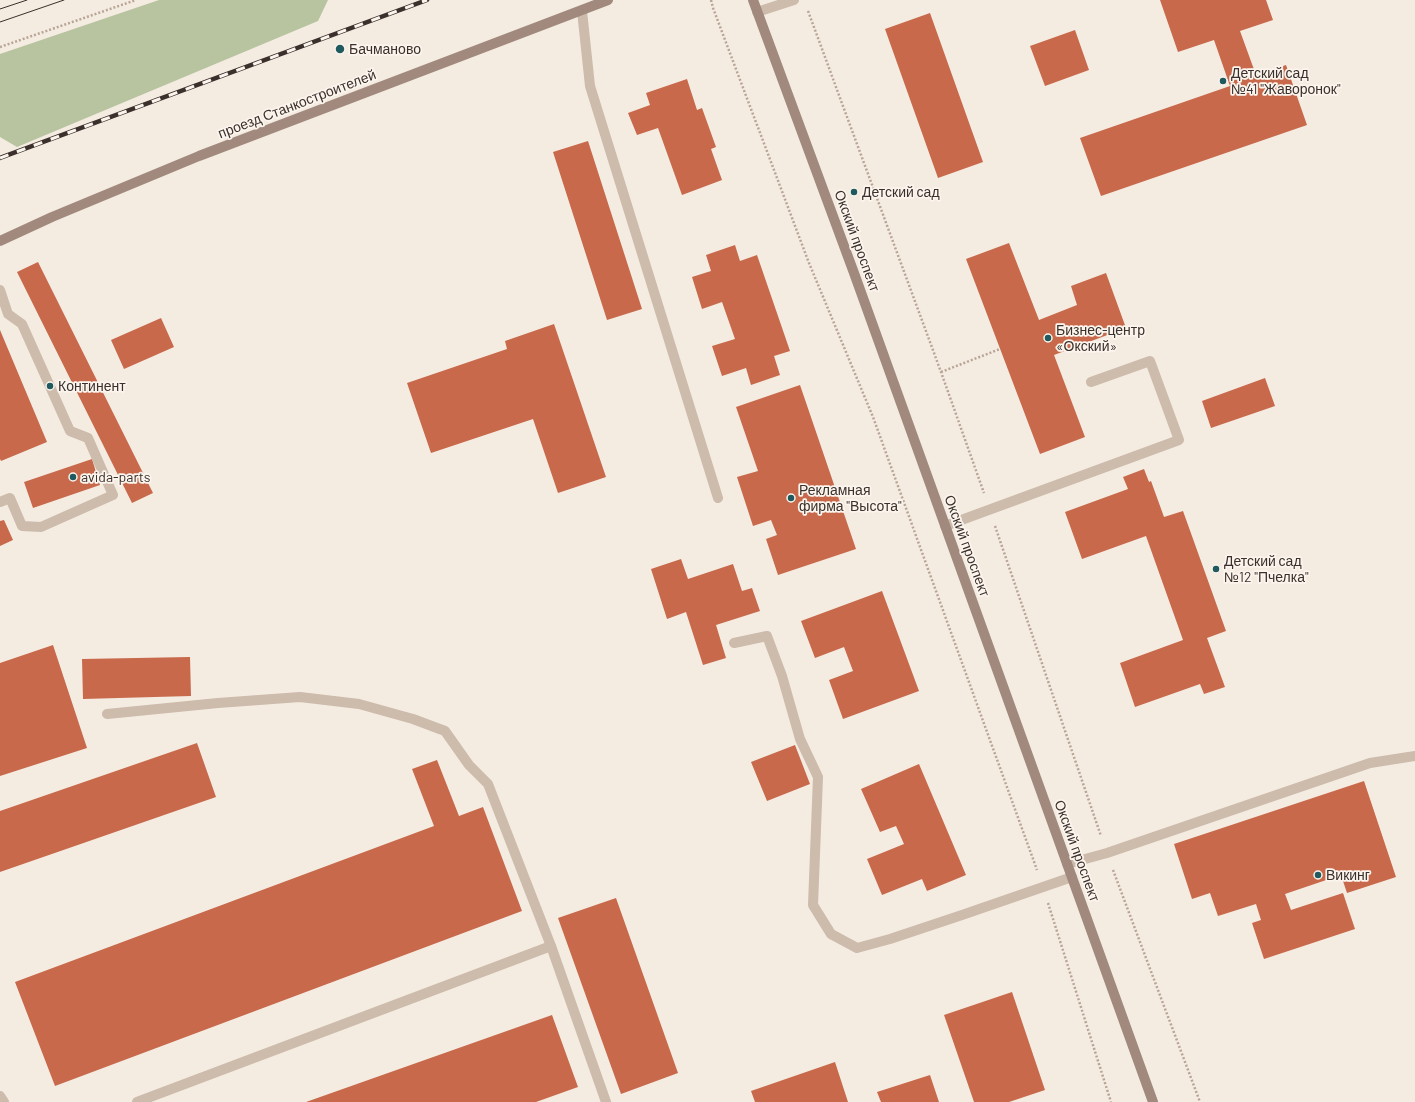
<!DOCTYPE html>
<html>
<head>
<meta charset="utf-8">
<style>
  body { margin:0 }
  canvas { display:block; background:#f4ebe1 }
</style>
</head>
<body>
<canvas width="1415" height="1102"></canvas>
<script>
const c = document.querySelector('canvas').getContext('2d');
c.lineJoin = 'round';
function paint(path, color) { c.fillStyle = color; c.fill(path, 'evenodd'); }
const toPath = rows => new Path2D(rows.map(r => 'M' + r).join(''));
function strokePath(path, color, width, dash) { c.strokeStyle = color; c.lineWidth = width; c.lineCap = dash ? 'butt' : 'round'; c.setLineDash(dash || []); c.stroke(path); }
function drawText(font, color, halo, rows, align = 'center') {
  c.font = font + ' Barlow,sans-serif'; c.lineWidth = 3.5; c.setLineDash([]); c.textBaseline = 'middle'; c.strokeStyle = halo; c.fillStyle = color; for (const [text, x, y, turn = 0] of rows) {
    c.save(); c.translate(x, y); c.rotate((+turn || 0) * Math.PI / 180); c.textAlign = isNaN(turn) ? turn : align; if (halo) c.strokeText(text, 0, 0); c.fillText(text, 0, 0); c.restore();
  }
}
paint(toPath([
  [159,0,328,0,318,21,17,147,0,137,0,54]
]), '#b8c4a0');
paint(toPath([
  [1160,0,1266,0,1273,20,1240,31,1256,75,1286,65,1307,125,1101,196,1080,138,1230,86,1214,40,1178,52],
  [930,13,983,162,938,178,885,29],
  [1075,30,1089,70,1045,86,1030,46],
  [687,79,697,110,702,108,716,147,711,149,722,180,682,195,658,128,637,135,628,113,650,105,646,93],
  [588,141,642,309,607,320,553,152],
  [1009,243,1039,320,1077,305,1071,286,1106,273,1126,328,1054,355,1085,437,1040,454,966,259],
  [735,245,740,261,757,255,790,351,774,356,780,375,751,385,746,368,722,376,712,346,735,339,722,302,702,309,692,277,711,271,706,255],
  [38,262,153,493,132,503,17,272],
  [161,318,174,347,124,369,111,340],
  [554,324,606,477,558,493,533,419,431,453,407,383,507,349,505,341],
  [0,330,47,442,1,461,0,459],
  [1265,378,1275,406,1211,428,1202,401],
  [800,385,856,549,778,575,766,539,777,535,771,520,753,526,737,477,758,471,736,407],
  [92,459,100,485,33,508,24,482],
  [1144,469,1149,482,1151,481,1164,517,1183,511,1226,631,1207,638,1225,687,1204,694,1200,684,1135,707,1120,663,1183,640,1162,581,1146,536,1082,559,1065,512,1128,489,1123,477],
  [4,520,13,540,0,546,0,521],
  [681,559,688,579,733,564,742,591,752,588,760,611,716,625,726,658,703,665,686,612,667,619,651,569],
  [882,591,919,691,843,719,829,680,853,671,844,647,815,658,801,621],
  [53,645,87,748,0,776,0,663],
  [190,657,191,696,83,699,82,659],
  [197,743,216,797,0,872,0,811],
  [795,745,810,784,767,801,751,762],
  [437,760,459,816,483,807,522,911,55,1086,15,982,434,826,412,769],
  [919,764,966,875,927,891,922,879,882,895,867,859,904,844,896,826,880,832,861,789],
  [1364,781,1396,877,1347,893,1341,875,1285,894,1291,910,1343,893,1355,929,1264,959,1252,923,1261,920,1256,904,1218,916,1210,893,1192,899,1174,844],
  [616,898,678,1073,621,1094,558,918],
  [1012,992,1045,1090,1009,1102,974,1102,944,1015],
  [552,1015,578,1087,536,1102,306,1102],
  [835,1062,848,1102,755,1102,751,1091],
  [930,1075,939,1102,881,1102,877,1092]
]), '#c8694b');
strokePath(toPath([
  [711,0,713,8,809,263,873,417,1037,870],
  [808,11,941,372,984,493],
  [0,47,136,0],
  [941,372,1000,349],
  [995,526,1101,836],
  [1113,870,1200,1102],
  [1048,903,1111,1102]
]), '#b9a596', 2.5, [2, 2]);
strokePath(toPath([
  [582,11,590,86,718,498],
  [757,12,794,0],
  [0,290,8,314,22,324,70,431,88,438,113,495,41,527,22,526,10,498,0,502],
  [945,526,1179,440,1150,361,1091,382],
  [734,643,767,636,782,676,800,739,818,777,813,905,831,934,857,948,890,939,962,915,1072,877],
  [107,714,218,703,300,697,359,704,413,719,445,731,469,765,488,784,551,946],
  [1067,864,1107,853,1370,763,1415,756]
]), '#cdbbac', 10);
strokePath(toPath([
  [0,1096,4,1102],
  [137,1102,551,946,606,1102]
]), '#cdbbac', 10);
strokePath(toPath([
  [753,0,854,273,1153,1102],
  [0,241,52,217,199,156,608,0]
]), '#a18a7d', 10);
strokePath(toPath([
  [0,9,27,0],
  [0,22,64,0]
]), '#3b302b', 1);
const rail = toPath([
  [0,158,427,0]
]);
strokePath(rail, '#3b302b', 4.5);
strokePath(rail, '#fbf5ee', 3, [9]);
for (const [x, y, r, color] of [
  [340,49,5,"#1f5a5e"],
  [1223,81,4,"#1f5a5e"],
  [854,192,4,"#1f5a5e"],
  [1048,338,4,"#1f5a5e"],
  [50,386,4,"#1f5a5e"],
  [73,477,4,"#1f5a5e"],
  [791,498,4,"#1f5a5e"],
  [1216,569,4,"#1f5a5e"],
  [1318,875,4,"#1f5a5e"]
]) { const dot = new Path2D(); dot.arc(x, y, r, 0, 2 * Math.PI); c.fillStyle = color; c.fill(dot); strokePath(dot, '#fbf5ee', 1.5); }
drawText('14px', '#3b302b', '#fbf5ee', [
  ["Бачманово",349,49],
  ["Детский сад",1231,73],
  ["№41 \"Жаворонок\"",1231,89],
  ["Детский сад",862,192],
  ["Бизнес-центр",1056,330],
  ["«Окский»",1056,346],
  ["Континент",58,386],
  ["avida-parts",81,477],
  ["Рекламная",799,490],
  ["фирма \"Высота\"",799,506],
  ["Детский сад",1224,561],
  ["№12 \"Пчелка\"",1224,577],
  ["Викинг",1326,875]
], 'left');
drawText('14px', '#3b302b', '#fbf5ee', [
  ["проезд Станкостроителей",297,104,-21],
  ["Окский проспект",857,241,70],
  ["Окский проспект",967,546,70],
  ["Окский проспект",1077,851,70]
]);
</script>
</body>
</html>
